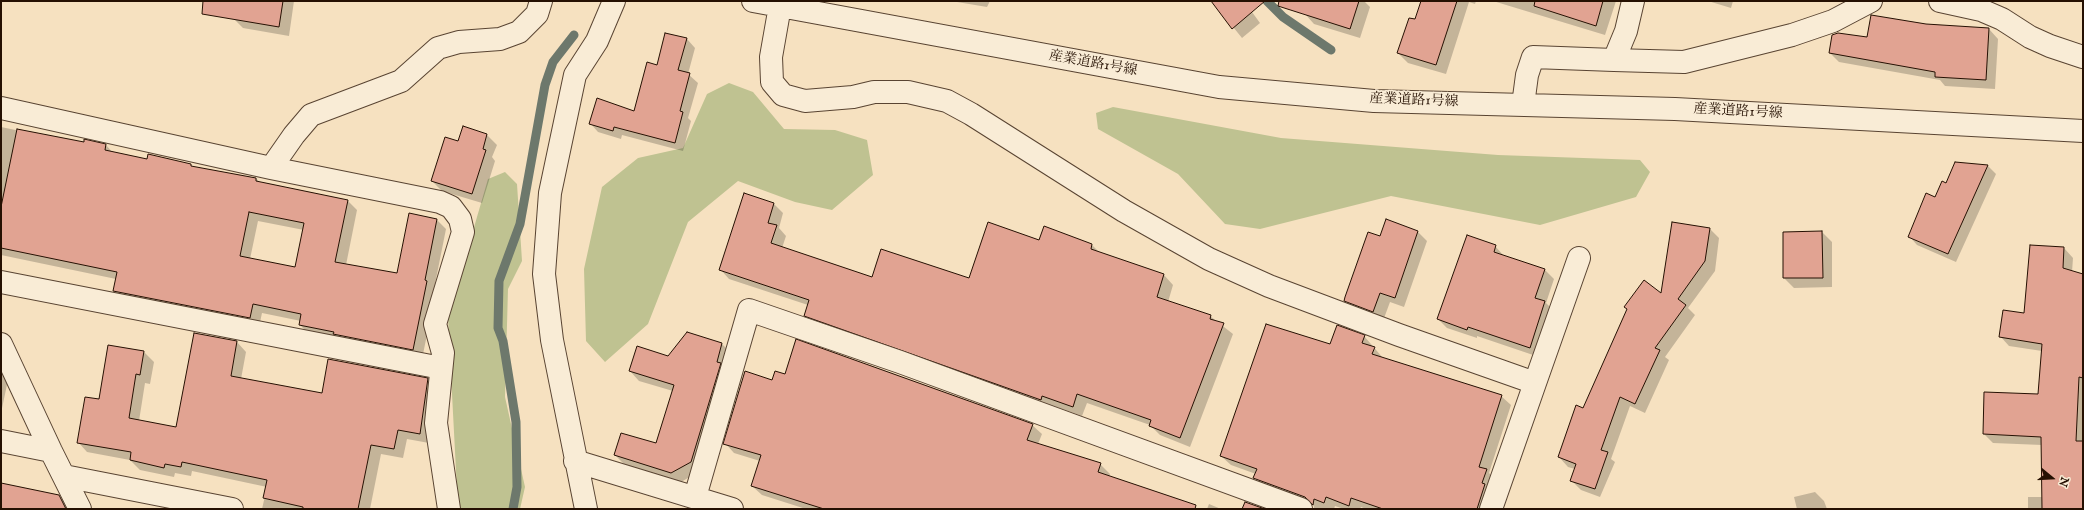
<!DOCTYPE html>
<html>
<head>
<meta charset="utf-8">
<style>
  body { margin:0 }
  #map { position:relative; width:2084px; height:510px; overflow:hidden; background:#f6e1c0; font-family:"IM FELL English",serif }
  canvas { display:block }
  .frame { position:absolute; inset:0; border:2px solid #251002; pointer-events:none }
  .north { position:absolute; left:2032px; top:458px; width:40px; height:40px; -webkit-text-stroke:3px #f9ecd6; paint-order:stroke; rotate:108deg; font-size:11px; font-weight:700; line-height:16px; text-align:center; color:#251002 }
  .north::after { content:''; display:block; margin:auto; width:14px; height:18px; background:#251002; clip-path:polygon(50% 0,100% 100%,50% 72%,0 100%) }
</style>
</head>
<body>
<div id="map">
<canvas width="2084" height="510"></canvas>
<div class="frame"></div>
<div class="north">N</div>
</div>
<script>
const c = document.querySelector('canvas').getContext('2d');
c.lineJoin = 'round';
function paint(path, color) { c.fillStyle = color; c.fill(path, 'evenodd'); }
const toPath = rows => new Path2D(rows.map(r => 'M' + r).join(''));
function strokePath(path, color, width, dash) { c.strokeStyle = color; c.lineWidth = width; c.lineCap = dash ? 'butt' : 'round'; c.setLineDash(dash || []); c.stroke(path); }
function drawText(font, color, halo, rows, align = 'center') {
  c.font = font + ' "IM FELL English","Noto Serif JP",serif'; c.lineWidth = 3; c.setLineDash([]); c.textBaseline = 'middle'; c.strokeStyle = halo; c.fillStyle = color; for (const [text, x, y, turn = 0] of rows) {
    c.save(); c.translate(x, y); c.rotate((+turn || 0) * Math.PI / 180); c.textAlign = isNaN(turn) ? turn : align; if (halo) c.strokeText(text, 0, 0); c.fillText(text, 0, 0); c.restore();
  }
}
paint(toPath([
  [729,83,753,92,784,129,835,130,867,140,873,175,832,210,795,202,738,181,688,222,648,324,605,362,586,341,584,269,602,187,638,158,683,148,707,94],
  [1113,107,1281,138,1498,155,1640,160,1650,172,1636,197,1540,225,1391,196,1260,229,1225,224,1178,174,1098,129,1096,113],
  [505,172,517,184,522,261,508,289,505,397,525,487,520,509,458,509,448,317,488,179]
]), '#bfc291');
paint(toPath([
  [236,1,294,1,289,36,243,28,233,18],
  [951,1,990,1,987,7],
  [1212,1,1244,1,1260,23,1242,38],
  [1309,1,1364,1,1370,7,1360,38,1314,24,1305,14],
  [1422,1,1476,1,1475,4,1469,2,1446,74,1408,63,1398,53,1416,21],
  [1493,1,1616,1,1605,35],
  [1708,1,1733,1,1731,8],
  [1926,25,1989,29,1998,39,1995,89,1945,86,1940,80,1839,62,1830,53,1867,38],
  [687,39,695,48,688,74,698,83,688,118,691,121,683,151,622,135,621,139,598,132,590,123,635,112,657,66],
  [1,127,84,144,106,145,113,153,147,160,191,165,193,168,256,178,260,183,348,201,357,210,346,265,398,274,436,219,446,229,434,289,436,291,422,359,310,335,300,325,301,321,262,313,259,327,124,300,114,291,116,279,1,255],
  [258,221,304,230,296,268,250,259],
  [463,128,487,135,497,145,492,157,495,161,482,203,442,191,432,181,459,142],
  [1955,163,1988,166,1996,174,1956,262,1917,245,1909,236,1946,184],
  [744,194,774,204,783,213,779,228,786,236,782,248,873,278,969,279,1040,241,1092,245,1100,253,1164,275,1173,285,1168,302,1210,316,1233,334,1190,447,1160,435,1150,425,1087,403,1082,416,1051,405,1050,409,814,325,805,315,808,305,729,279,720,269],
  [1710,229,1719,238,1715,271,1688,308,1695,315,1665,357,1669,360,1645,413,1630,406,1611,459,1615,462,1600,497,1581,490,1571,480,1575,469,1568,467,1559,457,1584,409],
  [1417,231,1427,241,1404,307,1390,302,1383,321,1355,310,1346,301],
  [1822,232,1832,242,1832,287,1794,288,1784,278,1784,233],
  [1495,246,1504,256,1544,269,1554,279,1546,303,1554,311,1539,357,1477,336,1477,338,1447,328,1438,319],
  [2064,248,2073,258,2072,272,2083,275,2083,509,2028,509,2028,497,2043,497,2042,445,1993,443,1984,434,2039,395,2042,351,2009,346,2000,336,2025,314],
  [1364,336,1383,358,1501,396,1511,405,1489,473,1496,480,1489,509,1366,509,1361,507,1360,509,1344,509,1335,506,1334,509,1314,509,1314,506,1264,487,1255,478,1256,474,1231,465,1221,456,1331,346],
  [237,342,246,352,241,379,323,394,427,379,437,389,429,443,407,439,403,458,381,454,370,509,262,509,267,487,192,471,191,476,175,473,174,477,140,470,130,460,87,452,78,442,100,400,109,346,144,352,154,362,150,384,145,383,139,421,177,428],
  [722,344,731,353,700,471,681,482,625,465,615,455,656,444,673,391,639,381,630,371,668,357],
  [1,373,8,380,1,413],
  [785,375,1032,425,1042,434,1038,444,1100,464,1110,474,1109,477,1171,509,806,509,762,495,752,486,760,461,734,453,725,443,773,381],
  [1,484,58,496,68,505,67,509,1,509],
  [1815,492,1824,501,1827,509,1797,509,1794,497],
  [1209,504,1221,509,1207,509]
]), '#0003');
strokePath(toPath([
  [1267,1,1283,17,1331,50],
  [513,509,517,487,516,422,503,341,498,328,499,281,520,224,545,85,553,62,574,35]
]), '#6d786c', 9);
const building = toPath([
  [203,1,283,1,279,27,202,14,203,1],
  [1211,1,1265,1,1232,29,1211,1],
  [1279,1,1359,1,1350,29,1278,6,1279,1],
  [1421,1,1457,1,1436,65,1397,53,1409,18,1415,19,1421,1],
  [1535,1,1603,1,1596,26,1534,6,1535,1],
  [1871,15,1926,24,1989,28,1986,80,1935,77,1935,72,1829,53,1832,35,1838,33,1867,37,1871,15],
  [665,33,687,38,678,70,690,73,680,111,683,112,675,143,614,127,613,131,589,124,597,98,634,111,647,62,657,65,665,33],
  [463,126,487,134,483,149,486,150,472,194,431,181,445,137,458,141,463,126],
  [17,129,84,142,84,139,106,144,105,150,147,159,148,154,191,164,191,166,256,178,256,181,348,200,335,262,397,273,409,213,437,219,425,280,427,281,413,350,333,334,334,332,299,325,301,314,253,304,250,318,113,291,117,272,1,248,1,207,17,129],
  [249,212,304,223,295,267,240,256,249,212],
  [1955,162,1988,165,1948,254,1908,237,1926,193,1935,197,1942,181,1946,183,1955,162],
  [744,193,774,203,768,223,777,225,771,243,872,277,881,249,969,278,988,222,1039,240,1044,226,1092,244,1091,249,1164,274,1157,297,1211,315,1210,319,1224,323,1180,438,1149,426,1151,420,1077,394,1073,407,1042,396,1041,400,804,316,809,300,719,270,744,193],
  [1386,219,1418,231,1395,298,1380,293,1373,312,1344,301,1345,297,1368,232,1380,236,1386,219],
  [1672,222,1710,228,1705,261,1678,299,1686,305,1655,348,1660,350,1635,404,1620,397,1601,450,1608,452,1595,489,1570,481,1576,464,1558,457,1576,405,1583,408,1627,309,1624,307,1644,280,1661,293,1672,222],
  [1822,231,1823,278,1783,278,1783,232,1822,231],
  [1467,235,1496,245,1494,252,1545,269,1535,298,1545,301,1530,348,1468,327,1467,330,1437,319,1467,235],
  [2030,245,2064,247,2063,268,2083,274,2083,378,2079,377,2076,441,2083,441,2083,509,2042,509,2041,437,1983,434,1984,392,2038,394,2042,344,1999,337,2003,310,2024,313,2030,245],
  [1266,324,1330,344,1337,325,1365,335,1362,343,1375,347,1372,354,1502,395,1479,467,1487,469,1482,483,1485,484,1477,509,1383,509,1351,498,1349,506,1326,497,1324,503,1314,499,1313,505,1305,497,1253,478,1257,469,1220,456,1266,324],
  [687,332,722,343,717,362,721,363,691,462,671,473,614,455,621,433,656,443,674,385,629,371,637,346,668,356,687,332],
  [194,333,237,341,231,376,322,393,328,359,428,378,420,434,398,430,394,449,371,445,358,509,303,509,303,507,263,498,267,480,182,462,181,467,165,464,164,468,130,460,131,452,77,443,85,397,99,399,108,345,144,351,140,375,136,374,129,418,176,427,194,333],
  [796,339,1033,424,1027,440,1101,463,1098,472,1196,505,1195,509,824,509,751,486,761,455,723,444,745,371,772,380,775,371,785,374,796,339],
  [1,483,59,495,66,509,1,509,1,483],
  [1245,502,1265,509,1242,509,1245,502]
]);
paint(building, '#e1a392');
strokePath(building, '#251002', 1);
const minor = toPath([
  [753,1,1219,87,1374,101,1675,109,2083,131],
  [1940,1,1981,10,2002,19,2030,37,2050,46,2083,57],
  [780,6,771,57,772,82,783,95,805,101,853,97,874,92,908,92,947,101,971,114,1124,211,1209,259,1269,286,1399,335,1535,383,1491,509],
  [1614,60,1684,62,1792,35,1833,21,1871,1],
  [1523,105,1527,75,1533,57,1614,60,1626,31,1633,1],
  [1,108,271,168,440,202,451,207,460,219,463,232,435,324,443,353,436,423,449,509],
  [271,168,294,135,311,115,401,81,438,48,459,42,500,39,519,32,537,14,541,1],
  [1,282,441,368],
  [1,344,51,451,80,509],
  [1535,383,1579,258],
  [1,441,51,451],
  [575,461,732,509],
  [64,476,232,509],
  [695,497,749,310,900,362,1301,509],
  [586,509,552,340,544,274,550,193,575,75,597,41,614,1]
]);
strokePath(minor, '#594432', 24);
strokePath(minor, '#f9ecd6', 22);
drawText('14px', '#251002', '#f9ecd6', [
  ["産業道路1号線",1093,64,10],
  ["産業道路1号線",1414,101,2],
  ["産業道路1号線",1738,112,3]
]);
</script>
</body>
</html>
